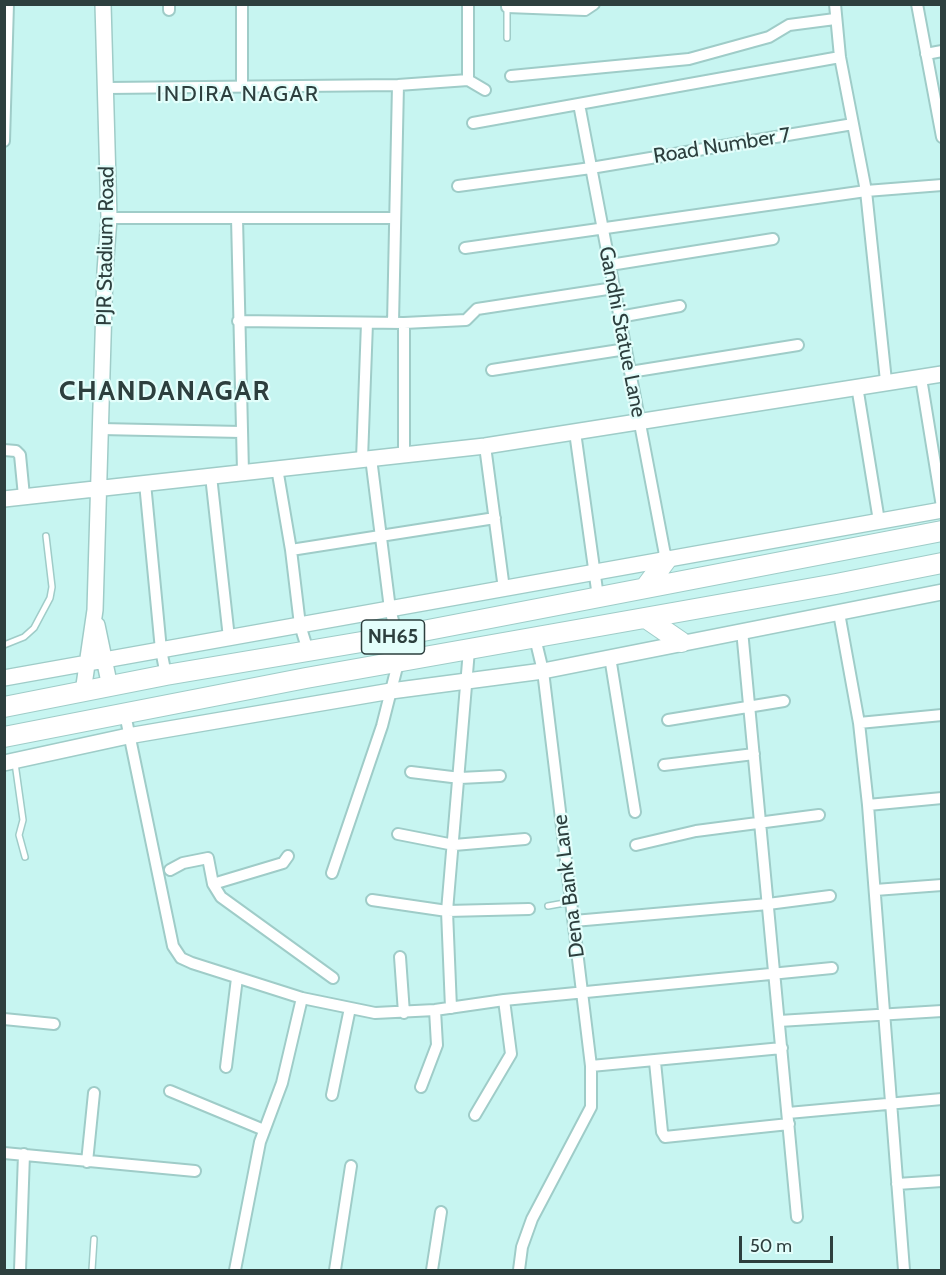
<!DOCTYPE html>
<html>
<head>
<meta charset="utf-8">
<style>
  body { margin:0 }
  #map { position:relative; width:946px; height:1275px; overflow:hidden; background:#c7f5f1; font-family:Cabin,sans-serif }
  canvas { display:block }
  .frame { position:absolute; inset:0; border:6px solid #2d3f3e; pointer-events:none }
  .scale { position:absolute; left:739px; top:1236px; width:94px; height:27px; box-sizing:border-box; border:3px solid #2d3f3e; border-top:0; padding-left:8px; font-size:18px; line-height:21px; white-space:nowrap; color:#2d3f3e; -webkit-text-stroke:4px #e3fefb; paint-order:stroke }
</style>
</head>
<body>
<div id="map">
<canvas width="946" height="1275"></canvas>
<div class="frame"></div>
<div class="scale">50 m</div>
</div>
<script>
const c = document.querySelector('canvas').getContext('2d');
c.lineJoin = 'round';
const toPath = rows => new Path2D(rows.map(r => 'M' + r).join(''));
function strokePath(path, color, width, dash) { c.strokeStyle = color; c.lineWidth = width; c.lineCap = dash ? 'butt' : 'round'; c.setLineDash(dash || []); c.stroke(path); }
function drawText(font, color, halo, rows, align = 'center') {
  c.font = font + ' Cabin,sans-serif'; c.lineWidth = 4.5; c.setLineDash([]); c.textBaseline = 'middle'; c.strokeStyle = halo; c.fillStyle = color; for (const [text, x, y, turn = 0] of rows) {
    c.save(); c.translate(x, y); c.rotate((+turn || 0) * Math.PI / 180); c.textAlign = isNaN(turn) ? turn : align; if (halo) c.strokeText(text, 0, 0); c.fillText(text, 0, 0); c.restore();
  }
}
const lane = toPath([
  [507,38,507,7],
  [4,645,24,637,34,628,50,598,52,587,46,536],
  [15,763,23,820,19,835,25,857],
  [548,906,570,902],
  [92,1270,94,1239]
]);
const street = toPath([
  [242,4,242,87],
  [507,4,507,7,585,10,594,4],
  [835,4,840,57,866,191,886,381],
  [917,4,942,137],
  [169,10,169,4],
  [926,54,942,51],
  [511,76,689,59,769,37,789,25,835,19],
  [468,80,468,4],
  [107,88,398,85,468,80,485,90],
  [579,104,666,560],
  [473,123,840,57],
  [4,141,8,4],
  [458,186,591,168,853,124],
  [109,218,395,218],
  [237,218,243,472],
  [465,248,866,191,942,185],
  [610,265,773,239],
  [619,317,680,306],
  [238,321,404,323,466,320,477,309,614,288],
  [393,323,398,85],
  [492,370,626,349],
  [630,372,798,345],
  [921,378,942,507],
  [857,386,879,521],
  [101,429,241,432],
  [575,432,598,597],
  [485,446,504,589],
  [4,450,16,451,20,455,24,496],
  [404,454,404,323],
  [371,458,390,609,397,636],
  [362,459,367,323],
  [277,468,291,550,300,625,308,651],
  [211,476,229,638],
  [145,483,161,650,166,675],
  [291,550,495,518],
  [839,613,859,723,868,805,904,1270],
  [742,630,797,1217],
  [610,657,635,812],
  [125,714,173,946,181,958,192,963,302,998,375,1013,435,1010,504,1000,832,968],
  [668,720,784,701],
  [859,723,942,715],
  [664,765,754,754],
  [411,772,460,778,500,776],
  [868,805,942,798],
  [398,834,454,845,525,839],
  [636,845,696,831,819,815],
  [170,870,183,863,208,858,213,884,221,897,333,978],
  [332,873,382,726,398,663],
  [213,884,283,863,288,856],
  [875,890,942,885],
  [372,900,447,911,529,909],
  [574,921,768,904,830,896],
  [400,957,404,1013],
  [451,1008,447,911,469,650],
  [4,1019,54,1024],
  [779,1021,942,1011],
  [655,1062,662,1132,665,1137,789,1124],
  [591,1066,782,1048],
  [226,1067,237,978],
  [421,1087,437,1045,435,1010],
  [170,1091,264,1130],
  [332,1095,350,1008],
  [788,1113,942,1099],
  [475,1115,511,1054,504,1000],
  [4,1153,195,1171],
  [87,1162,94,1093],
  [897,1184,942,1181],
  [20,1270,24,1154],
  [235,1270,260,1142,282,1083,302,998],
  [335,1270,351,1166],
  [432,1270,441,1212],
  [519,1270,522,1247,532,1219,591,1107,591,1066,543,671,535,638]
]);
const secondary = toPath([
  [4,499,485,446,942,374],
  [97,625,110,687],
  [4,678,942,510],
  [83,692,95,610,105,271,109,218,103,4],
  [4,763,128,736,391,691,543,671,942,592]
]);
const highway = toPath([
  [645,588,666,560],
  [646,618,681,642],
  [4,707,166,675,397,636,942,531],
  [4,737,306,678,836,584,942,563]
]);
strokePath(lane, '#9fccc8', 8);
strokePath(street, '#9fccc8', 14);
strokePath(secondary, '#9fccc8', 18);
strokePath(highway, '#9fccc8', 22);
strokePath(lane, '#fff', 5);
strokePath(street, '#fff', 10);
strokePath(secondary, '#fff', 15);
strokePath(highway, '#fff', 20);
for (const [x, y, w] of [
  [393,637,63]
]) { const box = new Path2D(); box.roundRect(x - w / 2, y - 17, w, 34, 4.5); c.fillStyle = '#e3fefb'; c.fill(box); strokePath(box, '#2d3f3e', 1.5); }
drawText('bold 20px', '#2d3f3e', null, [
  ["NH65",393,637]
]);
drawText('21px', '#2d3f3e', '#e3fefb', [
  ["Road Number 7",722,146,-9],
  ["PJR Stadium Road",106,246,-89],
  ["Gandhi Statue Lane",622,332,79],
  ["Dena Bank Lane",569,886,-97]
]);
c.letterSpacing = '1.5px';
drawText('22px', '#2d3f3e', '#e3fefb', [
  ["INDIRA NAGAR",238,95]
]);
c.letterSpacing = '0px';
c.letterSpacing = '1.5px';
drawText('bold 27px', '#2d3f3e', '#e3fefb', [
  ["CHANDANAGAR",165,392]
]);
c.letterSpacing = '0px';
</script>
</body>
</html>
